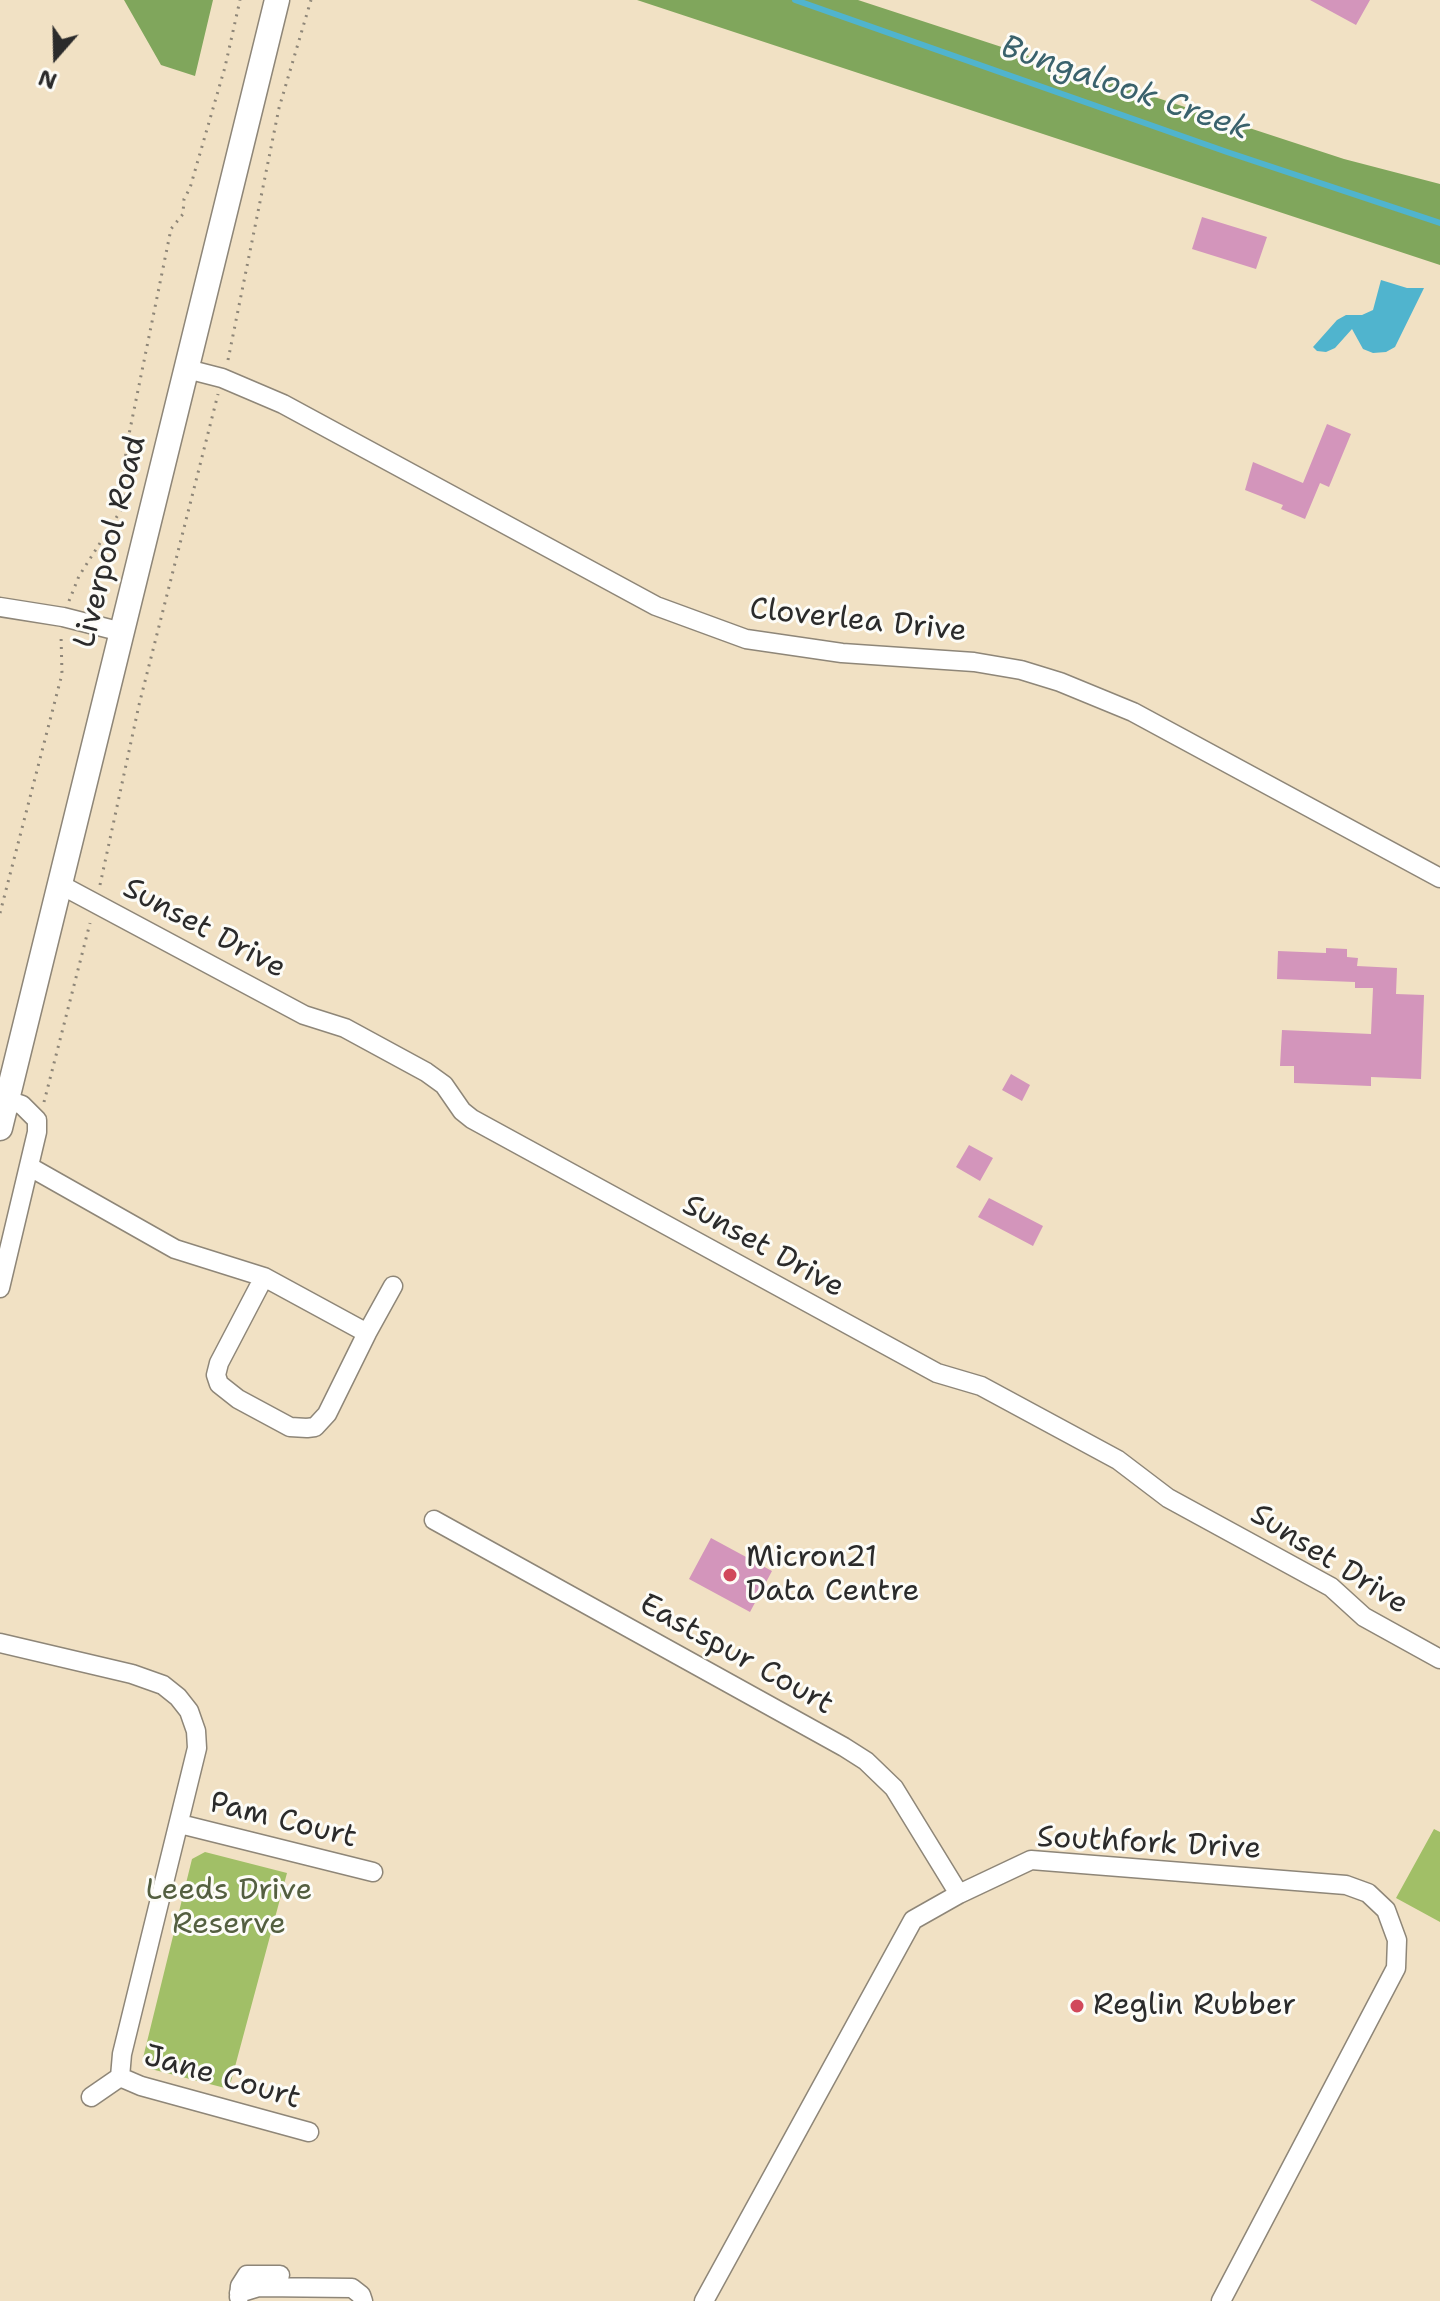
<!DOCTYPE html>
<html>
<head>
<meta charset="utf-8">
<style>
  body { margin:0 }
  #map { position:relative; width:1440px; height:2301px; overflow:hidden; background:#f1e1c4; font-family:"Shantell Sans",sans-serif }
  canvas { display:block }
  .north { position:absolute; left:16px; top:16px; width:80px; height:80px; -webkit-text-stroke:6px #fdfcf7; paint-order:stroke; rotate:200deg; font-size:22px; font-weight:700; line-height:32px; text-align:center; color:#2b2b2b }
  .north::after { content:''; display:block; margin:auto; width:28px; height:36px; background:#2b2b2b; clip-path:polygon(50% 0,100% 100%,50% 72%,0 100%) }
</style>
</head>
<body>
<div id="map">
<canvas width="1440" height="2301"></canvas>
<div class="north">N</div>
</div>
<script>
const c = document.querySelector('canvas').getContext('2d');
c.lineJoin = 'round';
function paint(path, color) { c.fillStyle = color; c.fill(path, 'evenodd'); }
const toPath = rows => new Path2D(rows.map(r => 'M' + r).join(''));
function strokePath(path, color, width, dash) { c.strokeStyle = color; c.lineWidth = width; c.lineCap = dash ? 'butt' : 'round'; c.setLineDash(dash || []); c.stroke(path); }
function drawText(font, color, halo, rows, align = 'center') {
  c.font = font + ' "Shantell Sans",sans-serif'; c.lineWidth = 6; c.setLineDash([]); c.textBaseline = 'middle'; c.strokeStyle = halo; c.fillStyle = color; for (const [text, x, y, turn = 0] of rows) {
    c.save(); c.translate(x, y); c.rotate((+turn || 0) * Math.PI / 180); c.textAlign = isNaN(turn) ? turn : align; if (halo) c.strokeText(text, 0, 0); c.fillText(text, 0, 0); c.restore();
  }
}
paint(toPath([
  [1434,1829,1440,1832,1440,1922,1396,1898],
  [205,1852,287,1873,229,2089,151,2069,143,2058,192,1859]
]), '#a1bf67');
paint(toPath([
  [124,0,213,0,195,76,161,65],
  [637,0,858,0,1344,159,1440,184,1440,265]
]), '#80a65c');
paint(toPath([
  [1381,280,1407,288,1424,288,1395,347,1386,352,1373,353,1363,349,1352,329,1335,348,1326,352,1317,351,1313,347,1337,320,1346,315,1362,315,1373,310]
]), '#50b4ce');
strokePath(toPath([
  [795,0,1227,152,1440,223]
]), '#50b4ce', 6);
paint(toPath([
  [1310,0,1370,0,1356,25],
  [1202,217,1267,237,1256,269,1192,249],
  [1327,424,1351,434,1329,487,1320,483,1305,519,1281,509,1283,505,1245,490,1253,462,1303,483],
  [1326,948,1347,949,1347,957,1358,958,1357,966,1397,968,1396,994,1424,995,1421,1079,1371,1077,1371,1086,1294,1083,1294,1066,1280,1066,1282,1030,1371,1034,1373,988,1355,988,1355,982,1277,979,1278,951,1326,953],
  [1011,1074,1030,1085,1022,1101,1002,1090],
  [969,1145,993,1158,980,1181,956,1167],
  [989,1198,1043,1226,1033,1246,978,1217],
  [711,1538,772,1571,750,1612,689,1579]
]), '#d395bb');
const minor = toPath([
  [187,369,222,378,283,404,656,606,746,639,842,653,974,662,1021,670,1060,682,1133,712,1440,878],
  [0,607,63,617,122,632],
  [61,885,304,1015,345,1028,426,1072,444,1085,462,1111,472,1119,937,1373,981,1386,1118,1460,1168,1498,1331,1587,1364,1617,1440,1659],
  [30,1167,175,1249,264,1277,367,1333],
  [264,1277,219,1363,216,1375,219,1384,238,1399,290,1427,307,1428,315,1427,327,1414,367,1333,393,1286],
  [0,1288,37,1132,37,1120,22,1105,7,1100],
  [434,1520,844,1747,866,1761,894,1788,959,1894],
  [0,1643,132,1674,163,1685,178,1697,189,1711,196,1731,197,1748,122,2054,120,2077],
  [180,1824,373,1872],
  [120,2077,141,2086,309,2132],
  [91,2097,120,2077],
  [239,2293,259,2287,352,2288,361,2295,363,2301],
  [239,2297,240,2286,247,2275,280,2275],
  [704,2301,913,1920,959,1894,1031,1860,1346,1885,1368,1893,1386,1910,1397,1940,1396,1968,1221,2301]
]);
const major = toPath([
  [0,1128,277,0]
]);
strokePath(minor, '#8e8678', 21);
strokePath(major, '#8e8678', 27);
strokePath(toPath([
  [228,360,279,108,311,0],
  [69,601,79,576,123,507,126,449,171,229,183,214,184,199,190,188,225,67,240,0],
  [100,885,139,705,218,394],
  [0,913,62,674,61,635],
  [44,1102,90,923]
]), '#8e8678', 3, [2, 6]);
strokePath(minor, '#fff', 18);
strokePath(major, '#fff', 24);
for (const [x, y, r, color] of [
  [730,1575,8,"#d1495b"],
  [1077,2006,8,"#d1495b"]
]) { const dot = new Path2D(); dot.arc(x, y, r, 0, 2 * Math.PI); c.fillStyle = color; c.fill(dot); strokePath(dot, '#fdfcf7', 3); }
drawText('30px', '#2b2b2b', '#fdfcf7', [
  ["Liverpool Road",111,542,-76],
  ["Cloverlea Drive",858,621,6],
  ["Sunset Drive",204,929,28],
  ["Sunset Drive",763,1247,29],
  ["Sunset Drive",1329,1560,32],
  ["Eastspur Court",736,1655,29],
  ["Pam Court",283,1821,14],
  ["Southfork Drive",1149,1844,3],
  ["Jane Court",222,2078,16]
]);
drawText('30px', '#2b2b2b', '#fdfcf7', [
  ["Micron21",746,1558],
  ["Data Centre",746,1592],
  ["Reglin Rubber",1093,2006]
], 'left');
drawText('30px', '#545f40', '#fdfcf7', [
  ["Leeds Drive",229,1891],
  ["Reserve",229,1925]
]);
drawText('italic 32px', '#3a626c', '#fdfcf7', [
  ["Bungalook Creek",1125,89,19]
]);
</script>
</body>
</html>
